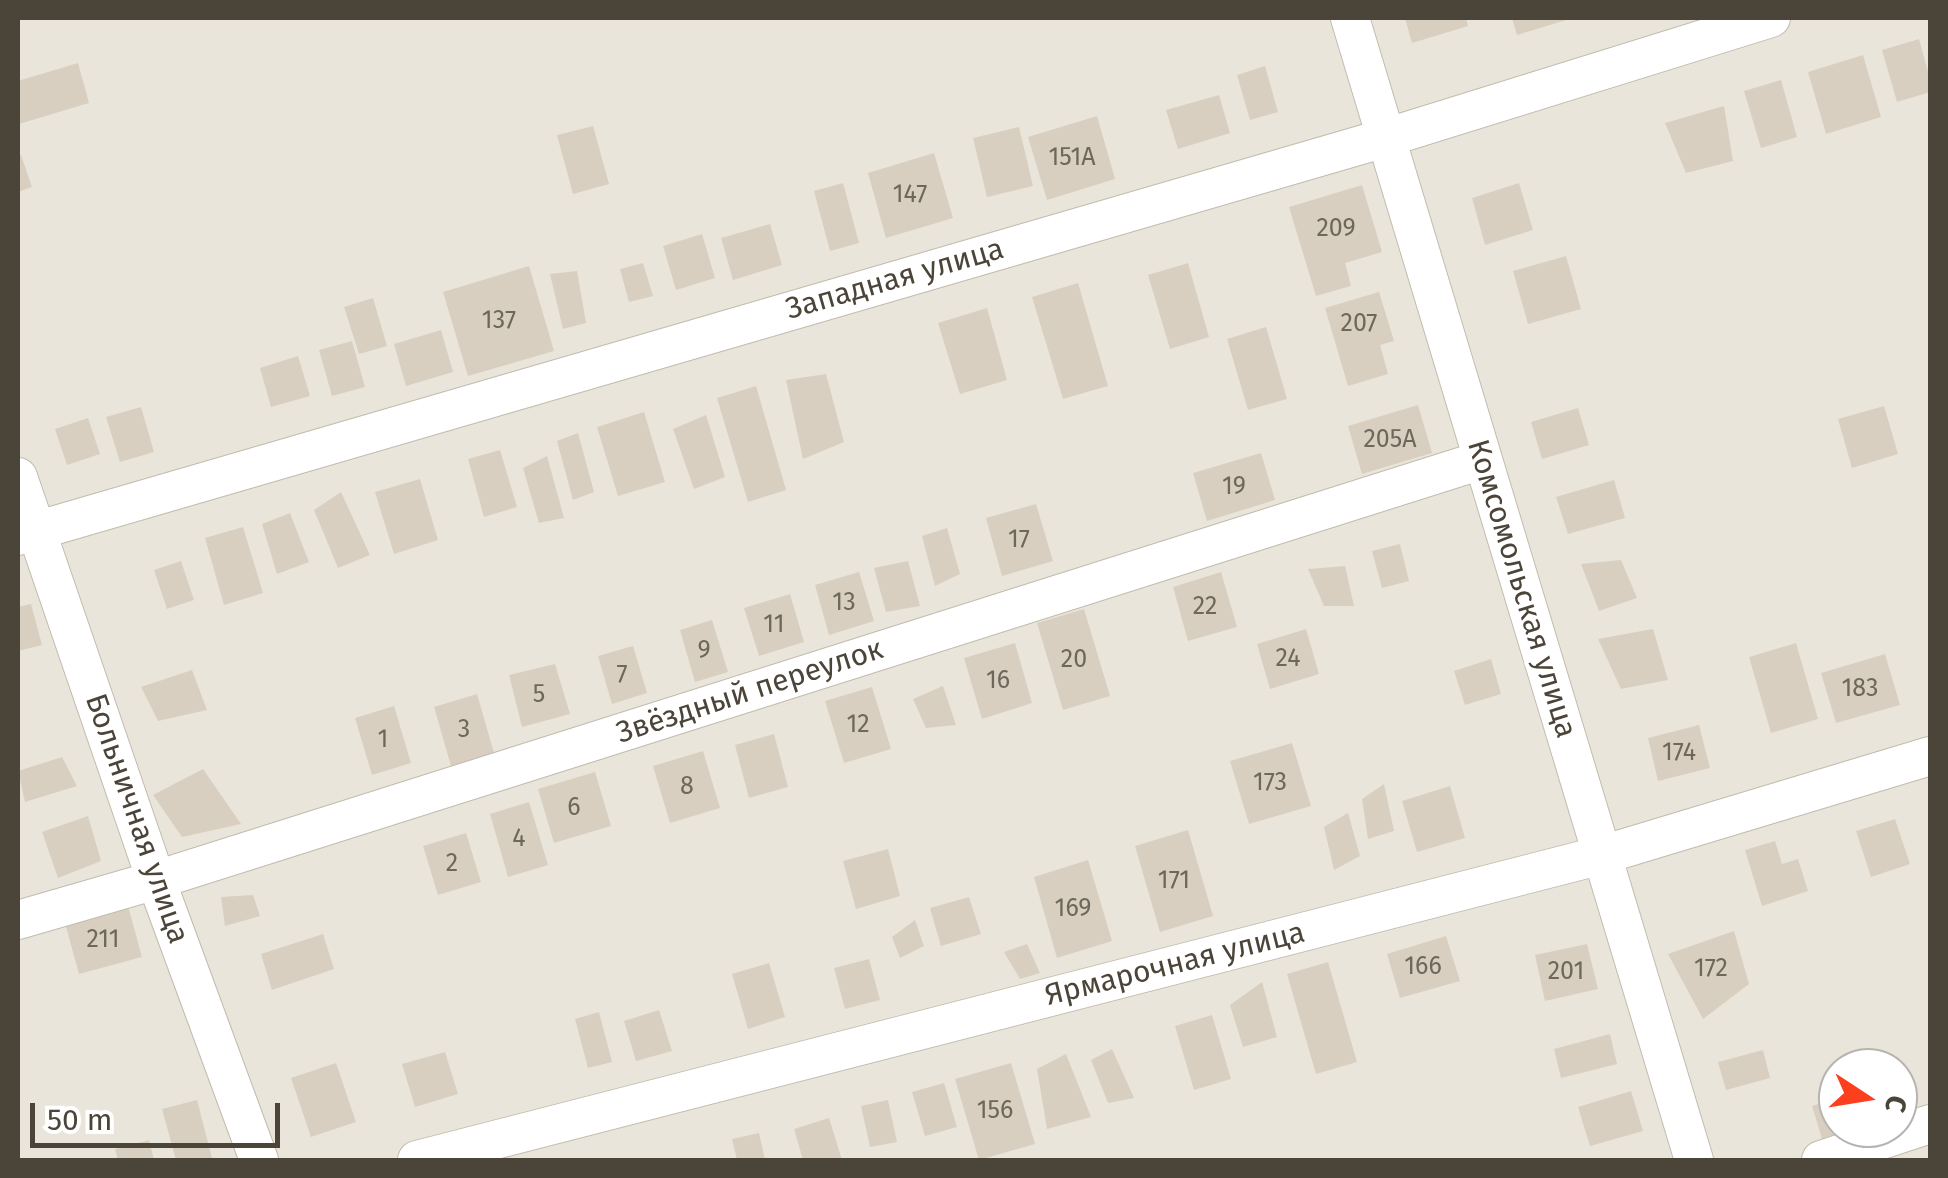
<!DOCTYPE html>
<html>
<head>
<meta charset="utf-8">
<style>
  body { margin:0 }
  #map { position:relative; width:1948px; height:1178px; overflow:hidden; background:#f6f3ec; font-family:"Fira Sans",sans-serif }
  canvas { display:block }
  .frame { position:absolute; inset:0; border:20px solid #4b4439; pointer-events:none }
  .north { position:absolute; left:1818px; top:1048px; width:100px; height:100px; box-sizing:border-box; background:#fff; border:2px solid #b7b4b0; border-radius:50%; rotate:102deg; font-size:28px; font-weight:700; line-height:40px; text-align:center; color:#4b4439 }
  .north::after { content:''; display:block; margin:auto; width:35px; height:45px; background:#fc3f1d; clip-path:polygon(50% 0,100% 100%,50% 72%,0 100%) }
  .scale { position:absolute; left:30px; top:1103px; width:250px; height:45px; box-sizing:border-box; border:5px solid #4b4439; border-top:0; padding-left:12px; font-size:30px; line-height:35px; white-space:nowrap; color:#4b4439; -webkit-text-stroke:8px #fff; paint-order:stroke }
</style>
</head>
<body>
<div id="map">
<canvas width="1948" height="1178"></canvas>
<div class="frame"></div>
<div class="north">С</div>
<div class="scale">50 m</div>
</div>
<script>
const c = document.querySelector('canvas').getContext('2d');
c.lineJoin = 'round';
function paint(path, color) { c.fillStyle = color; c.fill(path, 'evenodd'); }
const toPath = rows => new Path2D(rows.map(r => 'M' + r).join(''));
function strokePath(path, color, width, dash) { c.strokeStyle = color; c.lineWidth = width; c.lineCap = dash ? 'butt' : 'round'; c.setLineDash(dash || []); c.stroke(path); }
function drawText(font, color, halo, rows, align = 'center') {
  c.font = font + ' "Fira Sans",sans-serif'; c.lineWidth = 8; c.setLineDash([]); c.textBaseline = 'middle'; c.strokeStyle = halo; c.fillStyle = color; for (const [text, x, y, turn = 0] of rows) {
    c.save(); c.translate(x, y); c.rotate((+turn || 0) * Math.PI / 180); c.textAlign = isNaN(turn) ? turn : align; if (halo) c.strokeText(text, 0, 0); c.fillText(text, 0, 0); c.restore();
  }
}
paint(toPath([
  [18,18,1930,18,1930,1160,18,1160],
  [1838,1068,1898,1068,1898,1128,1838,1128]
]), '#eae5da');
paint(toPath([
  [1405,18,1466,18,1468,26,1412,43],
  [1512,18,1573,18,1517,35],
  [1919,39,1930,79,1930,92,1897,102,1882,50],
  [1863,55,1881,117,1826,134,1808,72],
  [78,63,89,103,19,124,18,81],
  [1265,66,1278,112,1250,120,1237,75],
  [1781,80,1797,137,1761,148,1744,91],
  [1219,95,1230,133,1178,149,1166,110],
  [1724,106,1733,161,1686,173,1665,123],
  [1097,116,1115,179,1047,200,1028,137],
  [593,126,609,184,573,194,557,135],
  [1019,127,1033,186,987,197,973,138],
  [934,153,953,218,886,238,868,173],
  [21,155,32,187,18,192,18,156],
  [843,183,859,243,830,251,814,191],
  [1519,183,1533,230,1485,245,1472,198],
  [1362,185,1382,252,1345,263,1351,286,1316,296,1289,207],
  [770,224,782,265,733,280,721,238],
  [702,234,715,278,676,290,663,246],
  [1566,256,1581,309,1528,324,1513,271],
  [643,263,653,296,629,302,620,269],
  [1188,263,1209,337,1170,349,1148,275],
  [529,266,554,351,468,376,443,292],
  [577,271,586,323,563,329,550,274],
  [1078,283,1108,386,1063,399,1032,297],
  [1379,292,1394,341,1380,345,1388,374,1348,386,1325,308],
  [373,298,387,346,359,354,344,307],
  [987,308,1007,380,960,394,938,323],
  [1266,327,1287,399,1248,410,1227,339],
  [441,330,453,372,406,386,394,344],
  [352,341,365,387,332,396,319,350],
  [298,356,310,396,271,407,260,368],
  [826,374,844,442,803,459,786,380],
  [756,386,786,490,748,502,717,398],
  [1418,405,1432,453,1362,474,1348,426],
  [1884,406,1898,454,1852,468,1838,419],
  [141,407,154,452,120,462,106,417],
  [1578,408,1589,445,1542,459,1531,422],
  [644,412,665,482,618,496,597,427],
  [706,415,725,477,694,489,673,429],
  [88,418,100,454,67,465,55,429],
  [578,433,594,492,573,500,557,441],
  [500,450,517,507,484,517,468,459],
  [1261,453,1275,500,1207,521,1193,473],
  [547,456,564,518,539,523,523,468],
  [420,479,438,540,394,554,375,492],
  [1614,480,1625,518,1568,534,1556,497],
  [341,492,370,555,338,568,314,510],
  [1036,504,1053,561,1002,576,986,518],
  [290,513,309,562,277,574,262,524],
  [243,527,263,593,224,605,205,538],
  [947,528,960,574,935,586,922,536],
  [1400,544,1409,581,1382,588,1372,551],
  [1621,560,1637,598,1599,611,1581,564],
  [181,561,194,600,167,609,154,570],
  [908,561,920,606,886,612,874,568],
  [1345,566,1354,606,1324,606,1308,569],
  [859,572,874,621,829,635,815,585],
  [1221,572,1237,627,1188,641,1173,587],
  [790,594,804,642,759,656,744,608],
  [31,604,42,645,18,651,18,607],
  [1084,609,1110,696,1063,710,1037,623],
  [712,620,728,672,695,682,680,630],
  [1306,629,1319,674,1270,689,1257,644],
  [1653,629,1668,680,1621,689,1598,639],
  [1015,643,1032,703,982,719,964,658],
  [1796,643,1818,719,1771,733,1749,657],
  [633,646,647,693,612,704,598,656],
  [1885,654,1900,705,1836,723,1821,673],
  [1491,659,1501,694,1465,705,1454,671],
  [555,664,570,714,522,727,509,675],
  [192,670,207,710,158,721,141,687],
  [943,686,956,725,926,728,913,699],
  [872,687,891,749,844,763,825,701],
  [477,694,494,753,451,766,434,707],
  [394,706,411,763,372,775,355,718],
  [1699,725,1710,768,1658,781,1648,738],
  [774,734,788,787,749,798,735,745],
  [1292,743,1311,806,1249,824,1230,761],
  [703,751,720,808,670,823,653,766],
  [62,757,77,786,25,802,18,771],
  [203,769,241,824,182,837,153,795],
  [595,772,611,826,554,843,538,789],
  [1384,784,1394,831,1368,839,1362,799],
  [1450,786,1465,838,1417,852,1402,801],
  [529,802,548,865,508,877,490,814],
  [1348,813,1360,856,1334,870,1324,827],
  [88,816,101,861,58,878,42,832],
  [1895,819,1910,864,1871,877,1856,831],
  [1188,830,1213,916,1160,932,1135,846],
  [466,833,481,882,438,895,423,846],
  [1775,841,1782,864,1798,859,1808,891,1762,906,1745,850],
  [888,849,900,896,856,909,843,861],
  [1088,860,1112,941,1057,958,1034,877],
  [253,895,260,916,225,926,221,897],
  [969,897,981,934,941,946,930,908],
  [128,906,142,957,79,974,65,923],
  [915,920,924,946,900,958,892,937],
  [1734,931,1749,984,1703,1019,1668,954],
  [323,934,334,969,272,990,261,954],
  [1446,936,1460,981,1400,998,1387,954],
  [1027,944,1040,973,1020,979,1004,952],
  [1587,944,1598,989,1545,1001,1535,955],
  [869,959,880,1000,845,1009,834,968],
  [1328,962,1357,1062,1316,1074,1287,974],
  [769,963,785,1017,748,1029,732,974],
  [1262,982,1277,1037,1243,1047,1230,1005],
  [659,1010,672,1051,636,1061,624,1021],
  [599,1012,612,1062,588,1068,575,1019],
  [1212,1015,1231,1079,1194,1090,1175,1026],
  [1610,1034,1617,1064,1561,1078,1554,1049],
  [1112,1049,1134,1098,1108,1103,1091,1060],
  [1763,1050,1770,1078,1726,1090,1718,1062],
  [445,1052,458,1094,415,1107,402,1064],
  [1066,1054,1091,1117,1047,1129,1037,1069],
  [336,1063,356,1122,311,1137,291,1078],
  [1011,1063,1035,1144,979,1160,955,1079],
  [944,1083,957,1127,925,1136,912,1092],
  [1631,1091,1643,1131,1590,1146,1578,1107],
  [1838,1098,1838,1128,1862,1128,1823,1142,1812,1106],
  [197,1100,212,1158,176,1160,162,1109],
  [888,1100,897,1142,870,1147,861,1106],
  [829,1118,842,1160,803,1160,794,1129],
  [759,1133,765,1160,737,1160,732,1139],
  [149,1140,154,1160,118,1160,115,1149]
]), '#d8cfc1');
const minor = toPath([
  [1350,18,1694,1160],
  [18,477,156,880,259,1160],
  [18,536,1385,138,1771,18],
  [18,920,156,880,1482,460],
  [417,1160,1602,855,1930,756],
  [1821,1160,1930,1124]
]);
strokePath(minor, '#c2bbae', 40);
strokePath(minor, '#fff', 38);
drawText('25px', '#6e675b', null, [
  ["151А",1072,158],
  ["147",910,195],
  ["209",1336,229],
  ["137",499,321],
  ["207",1359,324],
  ["205А",1390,440],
  ["19",1234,487],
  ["17",1019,540],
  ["13",844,603],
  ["22",1205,607],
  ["11",774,625],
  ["9",704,651],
  ["24",1288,659],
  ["20",1074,660],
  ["7",622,675],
  ["16",998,681],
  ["183",1860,689],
  ["5",539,695],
  ["12",858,725],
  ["3",464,730],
  ["1",383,740],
  ["174",1679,753],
  ["173",1270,783],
  ["8",687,787],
  ["6",574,808],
  ["4",519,839],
  ["2",452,864],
  ["171",1174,881],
  ["169",1073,909],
  ["211",103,940],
  ["166",1423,967],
  ["172",1711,969],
  ["201",1566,972],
  ["156",995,1111]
]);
drawText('30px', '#4b4439', '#fff', [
  ["Западная улица",895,280,-16],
  ["Комсомольская улица",1521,589,73],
  ["Звёздный переулок",750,692,-18],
  ["Больничная улица",136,819,71],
  ["Ярмарочная улица",1175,965,-14]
]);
</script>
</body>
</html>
